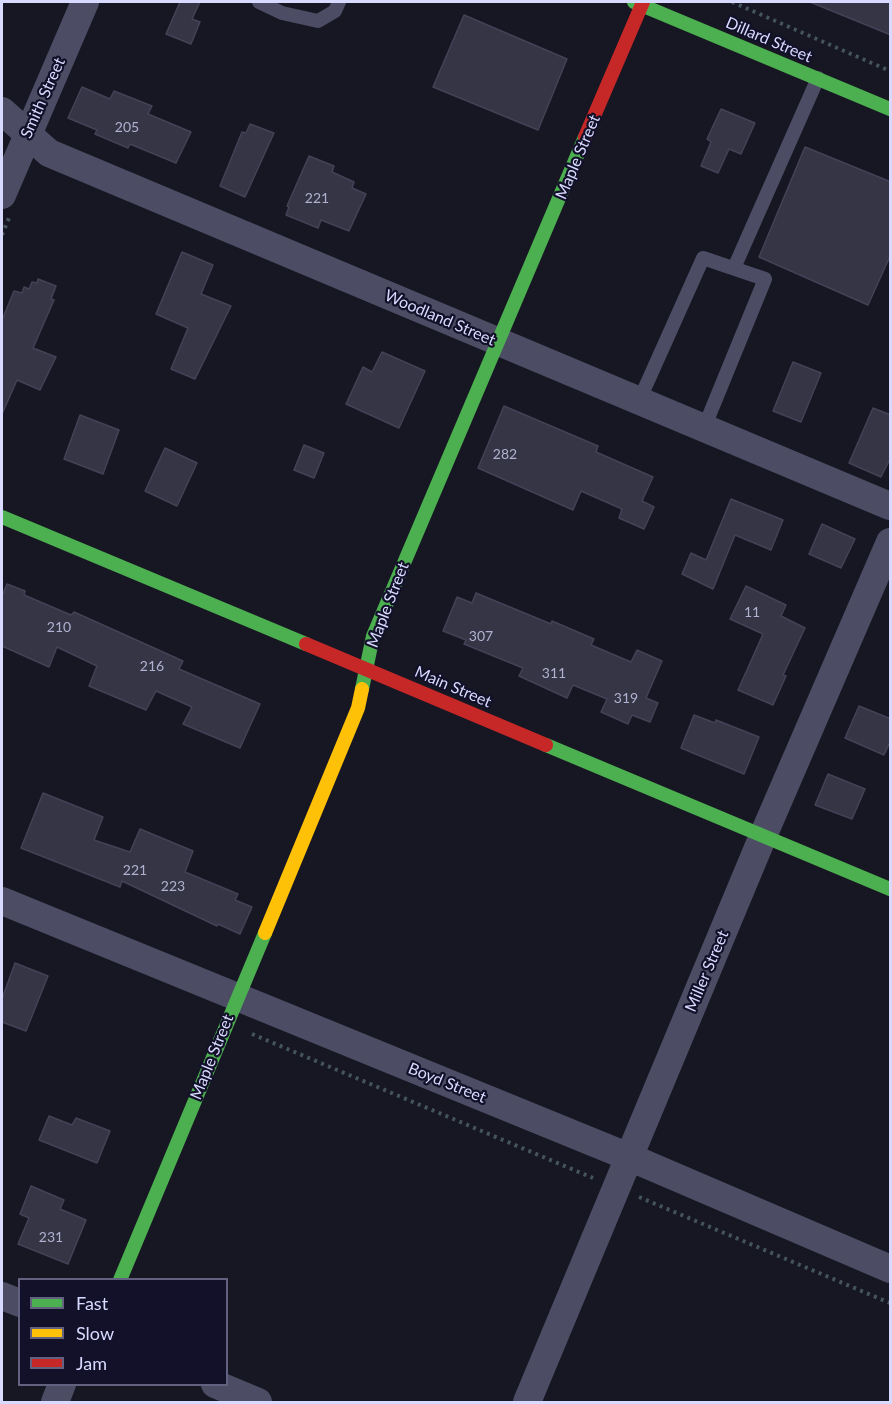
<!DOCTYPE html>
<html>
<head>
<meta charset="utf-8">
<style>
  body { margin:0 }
  #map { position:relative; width:892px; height:1404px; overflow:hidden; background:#171723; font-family:Lato,sans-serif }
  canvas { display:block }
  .frame { position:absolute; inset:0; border:3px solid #d9daff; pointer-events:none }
  .legend { position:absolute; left:18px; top:1278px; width:210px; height:108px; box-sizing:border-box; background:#121129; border:2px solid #62617f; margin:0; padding:8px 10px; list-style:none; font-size:18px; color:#d9daff }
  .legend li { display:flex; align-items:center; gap:12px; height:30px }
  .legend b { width:30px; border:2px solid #62617f }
</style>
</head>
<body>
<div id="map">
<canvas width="892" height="1404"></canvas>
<div class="frame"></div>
<ul class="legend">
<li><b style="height:8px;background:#4caf50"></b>Fast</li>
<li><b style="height:8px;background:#ffc107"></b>Slow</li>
<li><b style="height:8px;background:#c62828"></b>Jam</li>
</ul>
</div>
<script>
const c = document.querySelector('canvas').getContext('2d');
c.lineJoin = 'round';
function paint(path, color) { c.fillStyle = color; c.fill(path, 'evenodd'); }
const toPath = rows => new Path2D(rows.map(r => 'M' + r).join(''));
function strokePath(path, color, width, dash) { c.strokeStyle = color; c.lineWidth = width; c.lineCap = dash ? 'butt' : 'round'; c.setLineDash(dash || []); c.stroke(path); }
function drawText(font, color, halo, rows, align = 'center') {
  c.font = font + ' Lato,sans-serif'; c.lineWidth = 4.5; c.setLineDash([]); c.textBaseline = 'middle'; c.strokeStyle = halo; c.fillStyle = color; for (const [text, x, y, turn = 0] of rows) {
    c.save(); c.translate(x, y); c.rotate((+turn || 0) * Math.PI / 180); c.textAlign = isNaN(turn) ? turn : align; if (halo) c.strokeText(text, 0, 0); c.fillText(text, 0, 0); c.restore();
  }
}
const building = toPath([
  [180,2,200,2,192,19,200,22,191,44,166,34,180,2],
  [810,2,891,2,891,35,810,2],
  [464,15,567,59,538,130,433,87,464,15],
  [82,87,110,99,114,91,152,106,148,114,191,132,176,163,130,144,128,148,95,134,97,130,68,118,82,87],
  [721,109,755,123,741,154,729,149,718,173,701,166,711,142,707,139,721,109],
  [250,124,274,133,245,197,220,186,242,132,246,133,250,124],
  [805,147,891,182,891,254,868,305,759,257,805,147],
  [309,156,334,166,332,172,354,182,352,188,366,194,349,231,321,220,318,228,286,215,289,207,287,206,309,156],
  [182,252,213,265,201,294,231,306,195,379,171,369,188,328,156,314,182,252],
  [38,279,56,286,51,299,54,300,33,348,56,357,40,390,17,380,2,414,2,320,14,291,22,293,24,287,29,289,32,282,37,283,38,279],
  [382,352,425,371,399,428,346,404,363,367,372,372,382,352],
  [793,362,821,373,801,422,773,411,793,362],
  [504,406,598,446,596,452,653,477,642,501,654,507,644,529,619,518,622,509,581,491,573,510,478,468,504,406],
  [873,408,891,415,891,457,881,477,849,463,873,408],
  [80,415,119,430,103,474,64,459,80,415],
  [304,445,324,453,314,478,294,470,304,445],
  [165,448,197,463,177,506,145,491,165,448],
  [731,499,783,520,771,550,735,535,713,589,682,574,691,553,706,560,731,499],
  [822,524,855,539,841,568,809,554,822,524],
  [7,584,25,591,24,595,71,615,74,612,183,661,179,669,260,704,240,748,183,724,192,707,156,691,146,710,89,686,97,666,57,647,49,667,2,646,2,596,7,584],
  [746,586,786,605,781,616,805,628,783,675,786,676,773,705,738,690,763,634,730,619,746,586],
  [476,593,551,624,552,621,594,639,591,645,631,662,637,650,662,661,646,698,658,703,650,722,632,715,628,724,601,712,607,699,573,685,567,698,519,676,523,668,464,644,466,640,443,631,457,597,472,603,476,593],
  [859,706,891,719,891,740,884,755,845,738,859,706],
  [694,715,715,723,716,720,759,737,744,774,681,748,694,715],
  [828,774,865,789,852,819,815,805,828,774],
  [43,793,103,817,94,840,130,852,140,829,193,851,185,872,238,894,235,900,252,907,240,934,218,924,217,926,122,881,120,887,21,848,43,793],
  [15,963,48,976,26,1031,2,1022,2,999,15,963],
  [49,1116,72,1125,76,1118,110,1131,97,1163,39,1140,49,1116],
  [31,1186,64,1200,60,1209,86,1220,68,1264,18,1244,29,1218,20,1214,31,1186]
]);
paint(building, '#353545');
strokePath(building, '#434257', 1.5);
strokePath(toPath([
  [732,2,890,71],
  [2,235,9,218],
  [252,1034,593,1178],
  [639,1197,890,1303]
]), '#44535e', 4, [3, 4.5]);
strokePath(toPath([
  [259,2,282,13,318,21,335,11,339,2],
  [734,268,818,78],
  [639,401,703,258,765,279,704,428]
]), '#4c4d64', 14);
strokePath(toPath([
  [2,111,49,153,890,506],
  [2,195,85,2],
  [2,901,629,1157,890,1269],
  [2,1296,20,1303],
  [215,1384,258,1402],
  [55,1402,62,1384],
  [527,1402,763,836,890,542]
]), '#4c4d64', 28);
strokePath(toPath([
  [634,2,890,109],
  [2,517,306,644],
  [362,689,373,636,585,137],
  [546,745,890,889],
  [120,1280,265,933]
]), '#4caf50', 14);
strokePath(toPath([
  [265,933,358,708,362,689]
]), '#ffc107', 14);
strokePath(toPath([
  [585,137,643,2],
  [306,644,546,745]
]), '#c62828', 14);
drawText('14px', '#b0b1d0', null, [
  ["205",127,127],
  ["221",317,198],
  ["282",505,454],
  ["11",752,612],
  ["210",59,627],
  ["307",481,636],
  ["216",152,666],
  ["311",554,673],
  ["319",626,698],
  ["221",135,870],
  ["223",173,886],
  ["231",51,1237]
]);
drawText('16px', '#d9daff', '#121129', [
  ["Dillard Street",769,40,23],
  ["Smith Street",43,98,-66],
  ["Maple Street",578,157,-67],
  ["Woodland Street",440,318,23],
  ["Maple Street",388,605,-69],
  ["Main Street",453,687,23],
  ["Miller Street",707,971,-67],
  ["Maple Street",212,1057,-68],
  ["Boyd Street",447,1083,22]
]);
</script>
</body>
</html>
